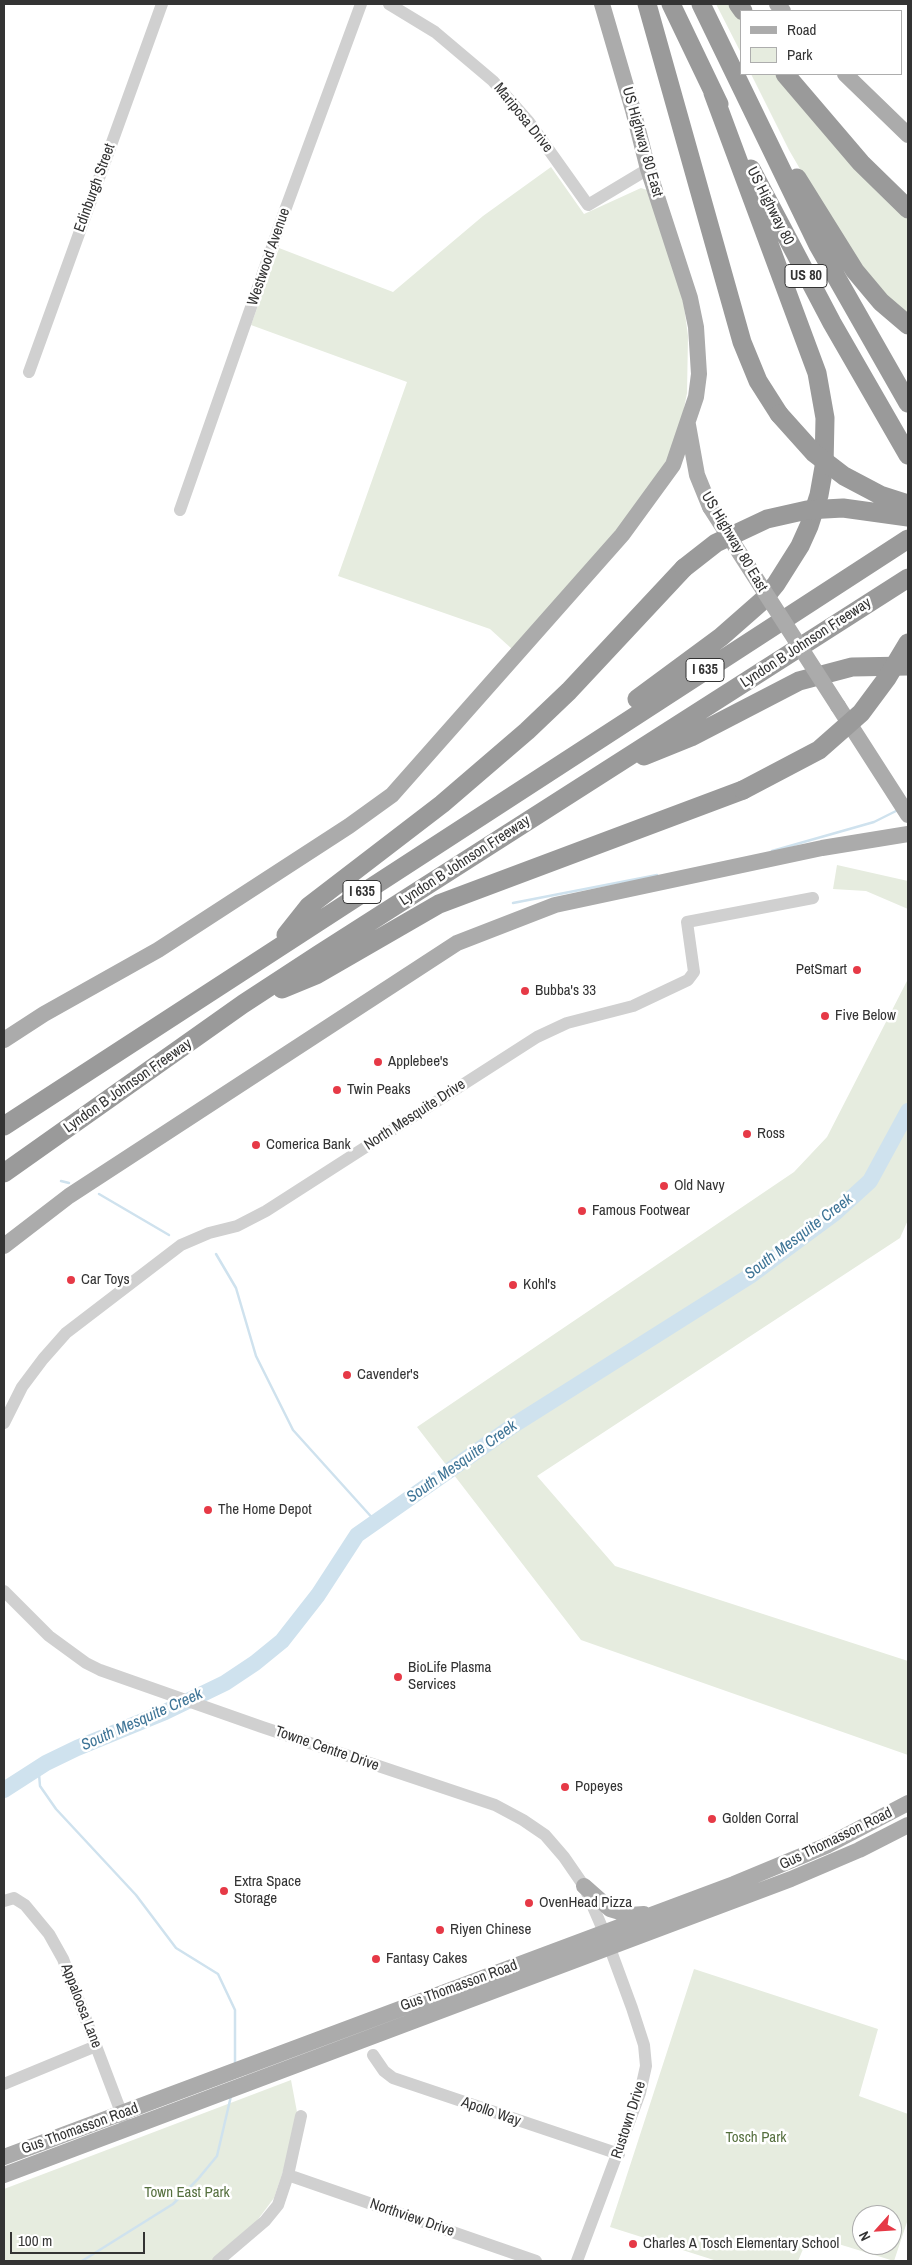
<!DOCTYPE html>
<html>
<head>
<meta charset="utf-8">
<style>
  body { margin:0 }
  #map { position:relative; width:912px; height:2265px; overflow:hidden; background:#fff; font-family:"Archivo Narrow",sans-serif }
  canvas { display:block }
  .frame { position:absolute; inset:0; border:5px solid #333; pointer-events:none }
  .legend { position:absolute; left:740px; top:10px; width:162px; height:65px; box-sizing:border-box; background:#fff; border:1px solid #adadad; margin:0; padding:6px 9px; list-style:none; font-size:15px; color:#333 }
  .legend li { display:flex; align-items:center; gap:10px; height:25px }
  .legend b { width:25px; border:1px solid #adadad }
  .north { position:absolute; left:852px; top:2205px; width:50px; height:50px; box-sizing:border-box; background:#fff; border:1px solid #adadad; border-radius:50%; rotate:244deg; font-size:14px; font-weight:700; line-height:20px; text-align:center; color:#333 }
  .north::after { content:''; display:block; margin:auto; width:18px; height:22px; background:#e63946; clip-path:polygon(50% 0,100% 100%,50% 72%,0 100%) }
  .scale { position:absolute; left:10px; top:2232px; width:135px; height:22px; box-sizing:border-box; border:2px solid #333; border-top:0; padding-left:6px; font-size:15px; line-height:18px; white-space:nowrap; color:#333; -webkit-text-stroke:4px #fff; paint-order:stroke }
</style>
</head>
<body>
<div id="map">
<canvas width="912" height="2265"></canvas>
<div class="frame"></div>
<ul class="legend">
<li><b style="height:6px;background:#ababab"></b>Road</li>
<li><b style="height:14px;background:#e6ecdf"></b>Park</li>
</ul>
<div class="north">N</div>
<div class="scale">100 m</div>
</div>
<script>
const c = document.querySelector('canvas').getContext('2d');
c.lineJoin = 'round';
function paint(path, color) { c.fillStyle = color; c.fill(path, 'evenodd'); }
const toPath = rows => new Path2D(rows.map(r => 'M' + r).join(''));
function strokePath(path, color, width, dash) { c.strokeStyle = color; c.lineWidth = width; c.lineCap = dash ? 'butt' : 'round'; c.setLineDash(dash || []); c.stroke(path); }
function drawText(font, color, halo, rows, align = 'center') {
  c.font = font + ' "Archivo Narrow",sans-serif'; c.lineWidth = 5; c.setLineDash([]); c.textBaseline = 'middle'; c.strokeStyle = halo; c.fillStyle = color; for (const [text, x, y, turn = 0] of rows) {
    c.save(); c.translate(x, y); c.rotate((+turn || 0) * Math.PI / 180); c.textAlign = isNaN(turn) ? turn : align; if (halo) c.strokeText(text, 0, 0); c.fillText(text, 0, 0); c.restore();
  }
}
paint(toPath([
  [716,4,733,4,741,18,741,53],
  [751,74,778,74,908,217,908,318,889,302,840,238,789,150],
  [551,167,584,214,641,188,647,190,683,299,688,336,687,393,680,429,668,458,639,505,512,649,490,629,338,576,407,382,251,325,279,248,393,292,483,216],
  [837,865,908,881,908,909,866,891,833,889],
  [908,979,908,1220,900,1238,537,1476,615,1566,908,1661,908,1755,581,1640,417,1427,794,1172,827,1137],
  [694,1969,878,2029,859,2096,908,2114,908,2219,894,2261,809,2235,798,2261,717,2261,610,2227],
  [862,2215,892,2215,892,2245,862,2245],
  [291,2080,297,2112,292,2144,274,2198,253,2226,212,2261,4,2261,4,2189]
]), '#e6ecdf');
strokePath(toPath([
  [772,851,874,822,896,811],
  [513,903,657,875],
  [61,1181,69,1183],
  [99,1194,169,1235],
  [216,1254,236,1288,256,1356,293,1430,376,1522],
  [46,1763,39,1774,40,1786,56,1809,136,1895,176,1948,218,1974,235,2010,235,2064],
  [82,2261,173,2204,198,2179,217,2156,231,2096]
]), '#cfe2ee', 2.5);
strokePath(toPath([
  [4,1790,46,1763,77,1748,165,1712,225,1683,255,1663,282,1641,318,1595,357,1535,517,1423,750,1276,835,1213,870,1181,908,1111]
]), '#cfe2ee', 16);
strokePath(toPath([
  [389,4,435,32,493,81,529,122,588,205,648,169],
  [29,372,162,4],
  [180,510,284,213,361,4],
  [4,1423,22,1387,43,1359,66,1333,181,1245,209,1233,237,1226,266,1211,537,1037,567,1023,633,1006,688,980,694,972,687,922,813,898],
  [4,1591,49,1636,86,1663,100,1670,262,1727,495,1805,523,1820,545,1835,564,1857,584,1886,604,1932,632,2008,644,2045,646,2066,640,2093,577,2261],
  [4,1901,14,1898,25,1905,49,1934,63,1959,124,2120],
  [373,2055,384,2071,393,2078,619,2154],
  [4,2084,96,2046],
  [288,2175,536,2261],
  [218,2261,265,2221,278,2205,288,2175,301,2116]
]), '#d0d0d0', 12);
strokePath(toPath([
  [777,4,783,11],
  [845,74,908,135],
  [688,425,697,475,710,507],
  [838,706,908,815],
  [4,1040,44,1014,158,950,349,826,392,795,622,535,673,465,696,397,699,374,696,327,690,298,648,169,633,110,602,4],
  [4,1246,69,1196,457,943,555,905,822,848,908,834],
  [584,1886,610,1909,630,1915,644,1914],
  [4,2157,734,1884,828,1845,908,1803],
  [4,2175,791,1879,859,1850,908,1825]
]), '#ababab', 16);
strokePath(toPath([
  [647,4,742,342,758,381,779,414],
  [671,4,719,104],
  [701,4,818,245,908,403],
  [738,4,743,11],
  [785,74,861,163,908,209],
  [751,169,832,323,908,455],
  [797,178,855,271,881,302,908,325],
  [637,699,721,637,762,601,776,584,800,546,809,526,819,495,824,467,825,418,817,373,713,93],
  [644,756,691,737,799,681,852,667,908,666],
  [286,935,309,906,442,804,527,731,569,691,684,568],
  [282,989,316,975,439,904,743,790],
  [4,1126,908,539],
  [4,1173,243,1004,318,955,908,578]
]), '#9a9a9a', 19);
strokePath(toPath([
  [710,507,838,706]
]), '#ababab', 16);
strokePath(toPath([
  [779,414,814,453,844,476,880,495,908,504],
  [684,568,716,543,767,519,807,510,843,508,908,517],
  [743,790,819,750,861,713,887,678,908,643]
]), '#9a9a9a', 19);
for (const [x, y, r, color] of [
  [857,970,5,"#e63946"],
  [525,991,5,"#e63946"],
  [825,1016,5,"#e63946"],
  [378,1062,5,"#e63946"],
  [337,1090,5,"#e63946"],
  [747,1134,5,"#e63946"],
  [256,1145,5,"#e63946"],
  [664,1186,5,"#e63946"],
  [582,1211,5,"#e63946"],
  [71,1280,5,"#e63946"],
  [513,1285,5,"#e63946"],
  [347,1375,5,"#e63946"],
  [208,1510,5,"#e63946"],
  [398,1677,5,"#e63946"],
  [565,1787,5,"#e63946"],
  [712,1819,5,"#e63946"],
  [224,1891,5,"#e63946"],
  [529,1903,5,"#e63946"],
  [440,1930,5,"#e63946"],
  [376,1959,5,"#e63946"],
  [633,2244,5,"#e63946"]
]) { const dot = new Path2D(); dot.arc(x, y, r, 0, 2 * Math.PI); c.fillStyle = color; c.fill(dot); strokePath(dot, '#fff', 2); }
for (const [x, y, w] of [
  [806,276,42],
  [705,670,38],
  [362,892,38]
]) { const box = new Path2D(); box.roundRect(x - w / 2, y - 11.5, w, 23, 4); c.fillStyle = '#fff'; c.fill(box); strokePath(box, '#333', 1); }
drawText('bold 14px', '#333', null, [
  ["US 80",806,276],
  ["I 635",705,670],
  ["I 635",362,892]
]);
drawText('15px', '#333', '#fff', [
  ["Mariposa Drive",523,118,51],
  ["US Highway 80 East",642,142,74],
  ["Edinburgh Street",95,188,-70],
  ["US Highway 80",770,206,63],
  ["Westwood Avenue",269,257,-71],
  ["US Highway 80 East",734,542,59],
  ["Lyndon B Johnson Freeway",806,643,-33],
  ["Lyndon B Johnson Freeway",465,861,-33],
  ["Lyndon B Johnson Freeway",128,1086,-35],
  ["North Mesquite Drive",415,1115,-33],
  ["Towne Centre Drive",327,1749,19],
  ["Gus Thomasson Road",836,1839,-26],
  ["Gus Thomasson Road",459,1986,-20],
  ["Appaloosa Lane",81,2006,69],
  ["Apollo Way",491,2112,19],
  ["Rustown Drive",629,2120,-72],
  ["Gus Thomasson Road",80,2129,-20],
  ["Northview Drive",412,2218,19]
]);
drawText('15px', '#333', '#fff', [
  ["PetSmart",847,970,"right"],
  ["Bubba's 33",535,991],
  ["Five Below",835,1016],
  ["Applebee's",388,1062],
  ["Twin Peaks",347,1090],
  ["Ross",757,1134],
  ["Comerica Bank",266,1145],
  ["Old Navy",674,1186],
  ["Famous Footwear",592,1211],
  ["Car Toys",81,1280],
  ["Kohl's",523,1285],
  ["Cavender's",357,1375],
  ["The Home Depot",218,1510],
  ["BioLife Plasma",408,1668],
  ["Services",408,1685],
  ["Popeyes",575,1787],
  ["Golden Corral",722,1819],
  ["Extra Space",234,1882],
  ["Storage",234,1899],
  ["OvenHead Pizza",539,1903],
  ["Riyen Chinese",450,1930],
  ["Fantasy Cakes",386,1959],
  ["Charles A Tosch Elementary School",643,2244]
], 'left');
drawText('15px', '#56703f', '#fff', [
  ["Tosch Park",756,2138],
  ["Town East Park",187,2193]
]);
drawText('italic 16px', '#3f7597', '#fff', [
  ["South Mesquite Creek",799,1237,-37],
  ["South Mesquite Creek",462,1462,-35],
  ["South Mesquite Creek",142,1720,-24]
]);
</script>
</body>
</html>
